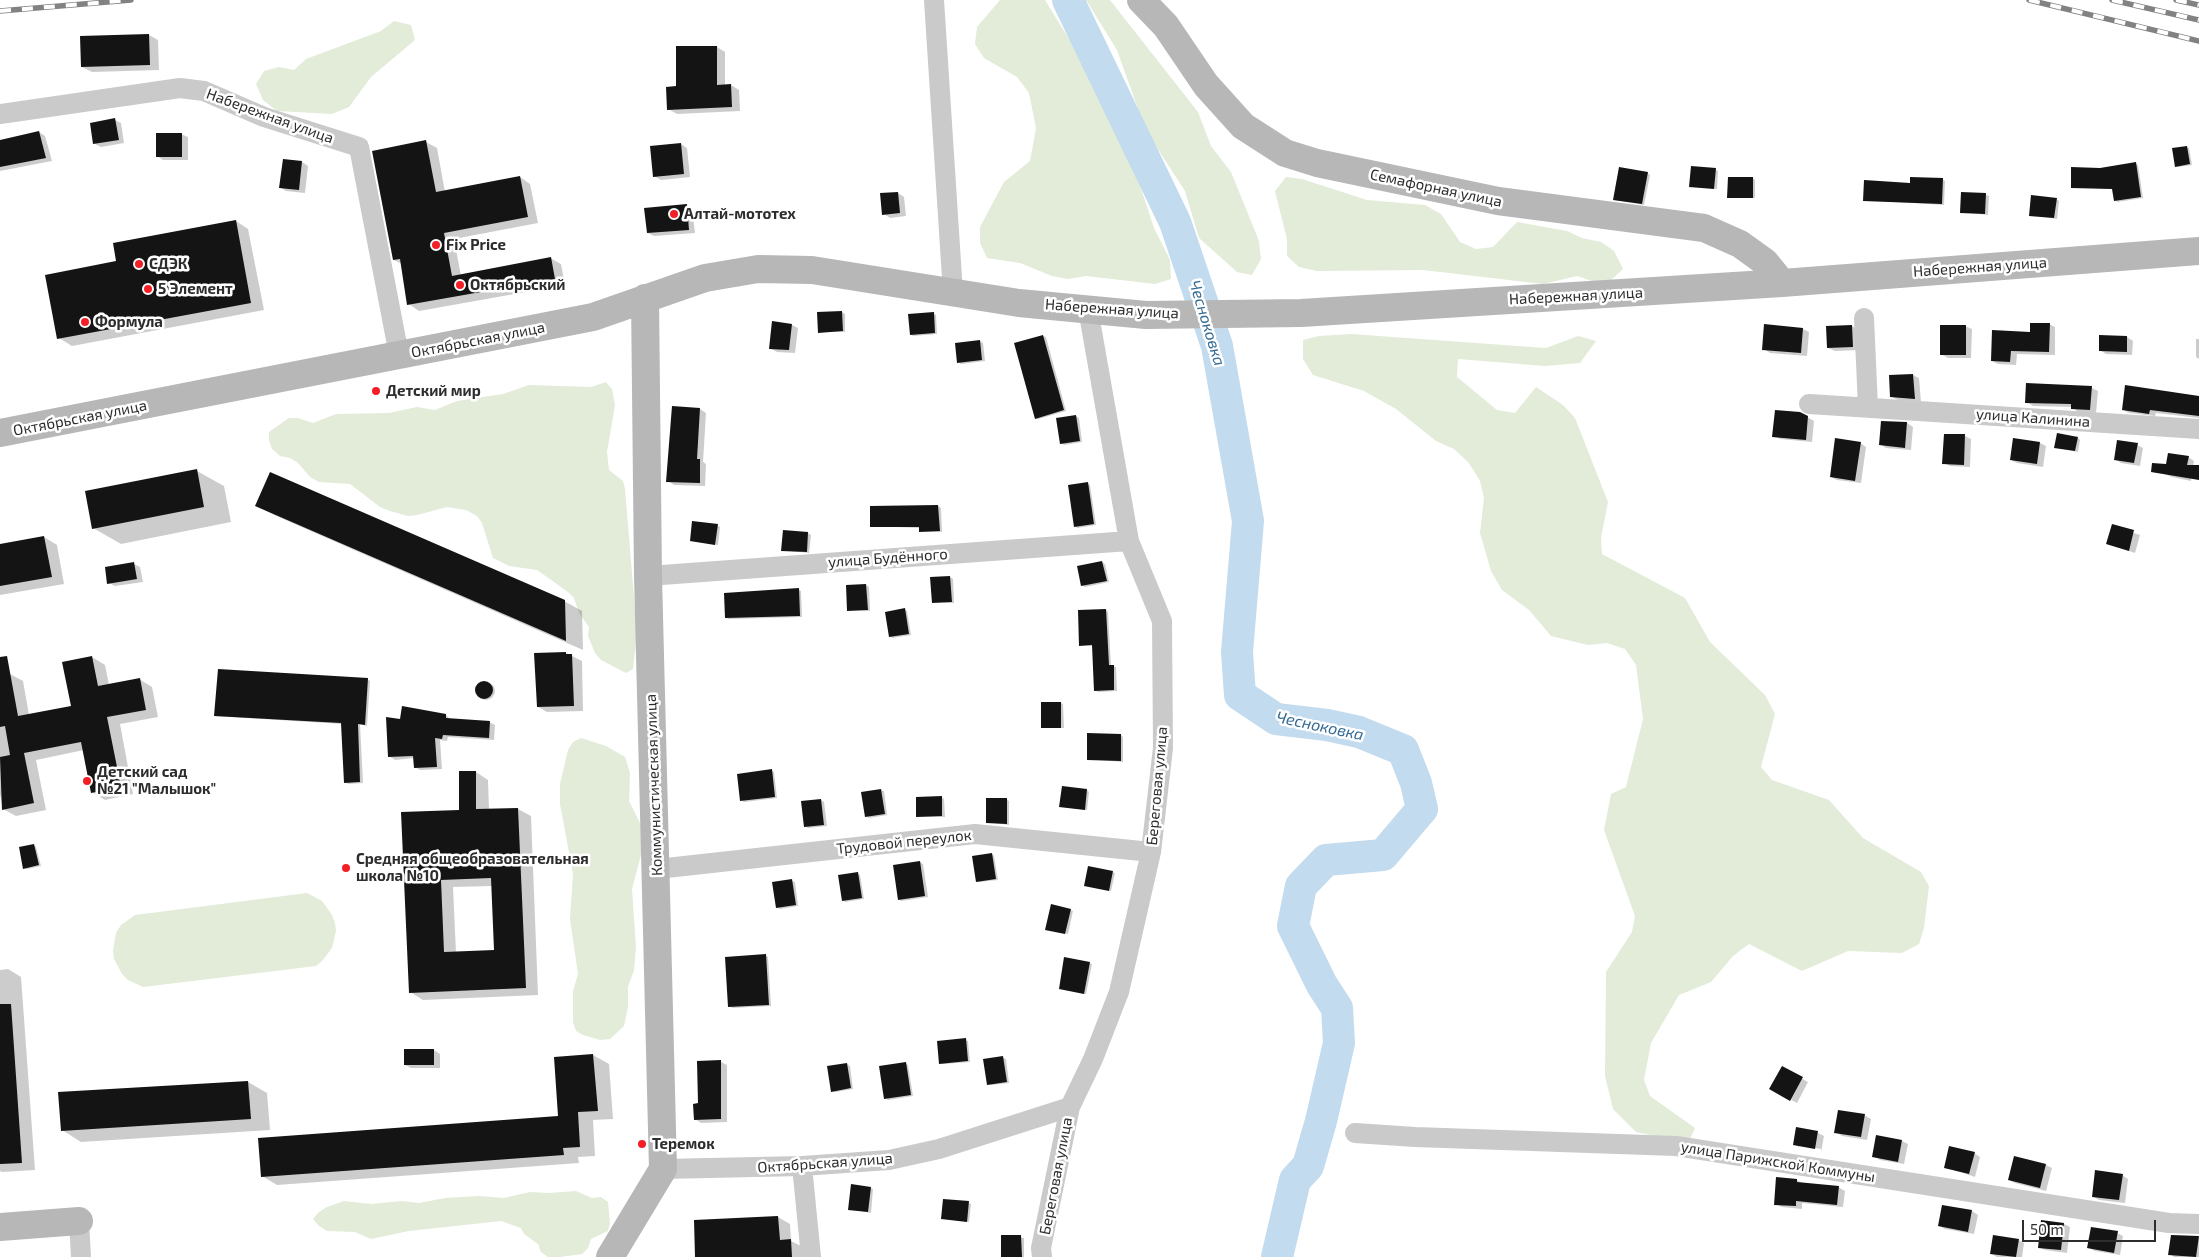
<!DOCTYPE html>
<html>
<head>
<meta charset="utf-8">
<style>
  body { margin:0 }
  #map { position:relative; width:2199px; height:1257px; overflow:hidden; background:#fff; font-family:"Exo 2",sans-serif }
  canvas { display:block }
  .scale { position:absolute; left:2022px; top:1220px; width:134px; height:22px; box-sizing:border-box; border:2px solid #2d2d2d; border-top:0; padding-left:6px; font-size:15px; line-height:18px; white-space:nowrap; color:#2d2d2d; -webkit-text-stroke:4px #fff; paint-order:stroke }
</style>
</head>
<body>
<div id="map">
<canvas width="2199" height="1257"></canvas>
<div class="scale">50 m</div>
</div>
<script>
const c = document.querySelector('canvas').getContext('2d');
c.lineJoin = 'round';
function paint(path, color) { c.fillStyle = color; c.fill(path, 'evenodd'); }
const toPath = rows => new Path2D(rows.map(r => 'M' + r).join(''));
function strokePath(path, color, width, dash) { c.strokeStyle = color; c.lineWidth = width; c.lineCap = dash ? 'butt' : 'round'; c.setLineDash(dash || []); c.stroke(path); }
function drawText(font, color, halo, rows, align = 'center') {
  c.font = font + ' "Exo 2",sans-serif'; c.lineWidth = 5; c.setLineDash([]); c.textBaseline = 'middle'; c.strokeStyle = halo; c.fillStyle = color; for (const [text, x, y, turn = 0] of rows) {
    c.save(); c.translate(x, y); c.rotate((+turn || 0) * Math.PI / 180); c.textAlign = isNaN(turn) ? turn : align; if (halo) c.strokeText(text, 0, 0); c.fillText(text, 0, 0); c.restore();
  }
}
paint(toPath([
  [1000,0,1045,0,1105,97,1115,130,1131,158,1154,228,1170,260,1171,279,1155,284,1086,276,1068,279,1052,276,1020,263,987,258,980,243,980,227,1004,182,1030,161,1036,128,1029,93,1017,77,984,58,975,44,977,27],
  [1086,0,1110,0,1198,112,1211,146,1231,172,1259,241,1261,259,1252,275,1237,272,1199,238,1185,191,1146,131,1117,50],
  [394,21,411,25,415,40,371,77,349,107,332,114,277,111,263,100,256,84,264,71,279,67,294,70,306,59,381,31],
  [1286,177,1302,179,1367,200,1425,205,1441,214,1460,242,1476,249,1493,247,1517,222,1567,231,1582,238,1601,242,1614,251,1623,269,1610,281,1592,281,1577,276,1543,284,1423,270,1317,271,1299,267,1287,256,1287,239,1275,191],
  [1351,334,1546,348,1578,336,1596,341,1580,363,1545,366,1458,359,1457,377,1497,410,1515,413,1536,387,1563,405,1575,418,1608,502,1601,538,1602,554,1685,598,1710,642,1765,695,1775,714,1761,767,1772,780,1829,800,1863,838,1921,872,1929,886,1924,928,1919,944,1902,953,1848,951,1802,971,1749,944,1733,956,1711,982,1679,995,1651,1043,1644,1080,1650,1096,1695,1128,1688,1143,1636,1132,1613,1109,1605,1076,1606,972,1632,932,1635,916,1604,830,1611,794,1626,787,1643,719,1636,665,1625,649,1607,643,1588,645,1551,636,1529,610,1502,590,1491,571,1480,533,1484,498,1480,481,1469,463,1454,449,1436,441,1396,409,1364,391,1313,375,1303,359,1303,340,1319,336],
  [606,382,612,389,615,405,607,452,609,470,623,481,625,489,637,633,633,669,626,673,601,660,595,653,588,636,589,627,579,613,574,598,568,592,537,570,509,566,493,558,482,523,477,516,466,510,447,507,417,515,408,516,390,511,380,507,350,484,319,482,310,477,298,463,290,458,280,456,272,449,269,440,269,432,289,418,298,418,313,423,336,414,389,413,417,407,435,410,457,401,503,394,529,385,591,387],
  [581,738,606,746,625,757,630,773,629,801,644,831,642,851,632,889,636,948,634,970,628,987,628,1007,624,1026,610,1039,600,1040,583,1035,576,1031,573,1022,573,991,578,974,570,919,573,874,560,804,560,784,568,750,573,742],
  [307,893,322,901,332,915,335,923,336,931,332,948,322,961,316,966,143,987,128,980,122,974,114,959,113,950,116,933,121,925,135,915],
  [576,1191,592,1198,601,1197,608,1202,610,1223,608,1231,591,1239,588,1248,582,1254,560,1257,548,1257,541,1252,538,1244,524,1234,521,1228,501,1221,409,1231,371,1239,355,1232,327,1231,319,1226,313,1219,319,1212,327,1207,344,1201,371,1204,402,1201,419,1203,445,1198,479,1196,504,1198,530,1192,549,1193]
]), '#e2ecd9');
paint(toPath([
  [149,35,158,40,159,70,92,72,82,67],
  [717,47,725,52,725,85,731,85,739,90,740,111,677,114,668,109],
  [115,120,121,123,124,143,101,147,95,144],
  [39,132,45,136,52,161,0,171,0,144],
  [181,134,188,137,188,160,163,160,157,156],
  [426,142,437,148,445,192,520,177,530,184,538,223,454,239,461,276,550,258,561,264,565,285,419,311,409,304,402,264,394,260],
  [681,144,687,148,690,177,661,180,654,176],
  [2186,147,2189,148,2192,165,2178,167,2176,166],
  [284,160,302,162,308,166,305,193,286,191,280,187],
  [2136,164,2138,165,2143,198,2117,202,2115,200,2113,189,2072,187,2100,169],
  [1716,170,1718,171,1717,189,1690,186],
  [1647,173,1650,175,1644,205,1614,200],
  [1753,178,1755,180,1755,198,1729,197],
  [1942,179,1945,181,1944,205,1864,200,1911,185],
  [898,193,904,197,906,216,890,218,884,214],
  [1986,195,1989,196,1988,215,1961,212],
  [2056,199,2059,201,2057,219,2030,215],
  [686,205,692,209,695,233,654,236,648,233],
  [236,221,248,229,264,310,72,346,59,338,118,262],
  [842,312,845,314,845,332,819,332],
  [933,314,936,315,937,334,913,336,911,334],
  [2049,324,2055,327,2055,355,2017,354,2016,365,1998,364,1992,361,2032,333],
  [792,325,798,328,795,353,777,352,770,348],
  [1765,326,1803,329,1809,332,1807,356,1770,353,1764,349],
  [1852,326,1858,330,1859,350,1835,351,1828,348,1827,327],
  [1965,326,1972,329,1971,358,1948,358,1941,354],
  [1043,336,1046,337,1066,411,1038,419,1036,418],
  [2127,337,2133,341,2132,355,2106,354,2100,350],
  [2196,339,2199,339,2199,359,2196,357],
  [980,341,983,343,985,361,961,364,958,362],
  [1913,375,1919,378,1921,402,1898,400,1892,397,1890,376],
  [2092,388,2098,391,2096,413,2078,412,2072,407,2033,406,2027,402],
  [2199,397,2199,418,2156,413,2155,416,2129,413,2123,410],
  [700,409,706,413,703,462,706,464,705,486,674,485,668,481],
  [1800,413,1814,421,1812,442,1780,439,1774,436],
  [1076,416,1079,418,1082,442,1064,445,1061,443],
  [1882,422,1907,423,1913,427,1911,450,1886,448,1880,444],
  [1965,436,1971,439,1970,467,1950,466,1944,463],
  [2078,438,2080,440,2078,452,2058,448],
  [2014,439,2040,443,2046,446,2043,467,2017,463,2011,460],
  [1860,443,1866,447,1861,483,1837,480,1831,477],
  [2137,445,2143,448,2140,466,2121,463,2115,459],
  [2188,457,2194,461,2191,481,2172,477,2165,474],
  [197,471,224,486,231,522,121,544,93,528],
  [1088,484,1090,485,1096,525,1077,528,1075,526],
  [256,505,564,601,582,611,583,650,274,515],
  [938,506,941,508,942,532,923,532,920,528,871,526,871,508],
  [718,526,720,527,718,545,691,541],
  [2113,526,2140,535,2135,553,2108,544],
  [808,533,811,535,809,553,782,550],
  [44,537,57,545,64,584,0,595,0,545],
  [1102,562,1105,564,1109,582,1085,587,1083,586],
  [134,564,140,567,143,582,115,586,109,583],
  [950,577,953,579,954,603,933,602,931,578],
  [866,585,869,587,870,611,848,610],
  [799,590,801,591,802,617,729,619,726,618],
  [905,610,907,611,911,635,892,638,890,636],
  [1106,610,1108,612,1111,666,1116,667,1117,691,1098,692,1095,690,1094,646,1080,645],
  [566,653,582,661,583,711,547,712,538,707],
  [92,657,105,665,109,685,139,679,152,687,158,717,120,724,133,794,105,800,92,792,84,750,36,760,46,810,16,816,3,809,0,794,0,676,10,674,23,681,29,715,72,707],
  [367,679,370,681,367,726,360,724,363,783,348,784,345,782,342,724,215,716],
  '477 691a9 9 0 1 1 18 0a9 9 0 1 1-18 0Z',
  [1061,703,1063,704,1064,728,1042,727],
  [446,715,451,720,489,722,495,725,494,740,448,737,447,741,440,740,442,769,420,770,415,767,414,758,395,760,389,756,401,721],
  [1121,735,1123,737,1123,762,1088,759],
  [771,770,774,772,777,798,744,802,742,801],
  [476,772,488,780,489,810,518,809,531,816,538,995,423,1000,410,992,403,814,460,811],
  [493,886,495,951,456,953,453,887],
  [881,790,884,791,887,815,869,818,866,816],
  [1087,790,1089,792,1087,810,1063,807],
  [941,797,944,799,945,817,918,817],
  [1006,799,1009,801,1009,825,988,822],
  [821,800,824,802,827,826,808,828,805,826],
  [34,845,36,847,41,866,27,869,25,868],
  [992,854,994,856,998,880,979,882,977,881],
  [920,862,923,864,928,897,901,901,899,899],
  [1112,872,1115,873,1111,891,1085,885],
  [858,874,860,875,864,899,845,902,843,900],
  [792,881,795,882,798,906,780,909,777,907],
  [1070,910,1073,911,1068,934,1049,930],
  [765,955,768,957,771,1006,732,1008,730,1006],
  [1089,963,1092,964,1086,994,1060,988],
  [8,969,21,977,35,1170,2,1172,0,1171,0,970],
  [965,1040,968,1041,970,1062,943,1064,940,1063],
  [434,1050,440,1054,440,1068,411,1068,405,1065],
  [593,1055,609,1064,613,1119,593,1120,595,1156,578,1157,579,1163,277,1185,262,1176,559,1117],
  [1003,1058,1006,1059,1009,1083,991,1085,988,1084],
  [721,1062,727,1065,727,1122,701,1123,695,1119,699,1105],
  [905,1063,908,1065,913,1096,888,1100,886,1098],
  [847,1064,850,1066,853,1089,835,1092,832,1091],
  [1782,1068,1808,1082,1797,1103,1771,1089],
  [248,1082,267,1093,270,1130,81,1142,62,1130,59,1093],
  [1864,1115,1871,1119,1867,1140,1842,1136,1836,1132],
  [1797,1129,1818,1133,1824,1136,1821,1152,1800,1148,1821,1152,1821,1149,1799,1145,1799,1147,1794,1144],
  [1902,1141,1908,1144,1904,1164,1880,1160,1874,1156],
  [1974,1153,1980,1157,1975,1177,1945,1167],
  [2015,1157,2046,1165,2052,1168,2046,1191,2015,1183,2009,1180],
  [2122,1175,2128,1179,2125,1203,2099,1200,2093,1196],
  [1797,1180,1803,1184,1838,1187,1845,1191,1843,1207,1802,1203,1802,1209,1782,1207,1776,1204],
  [870,1188,873,1189,871,1213,849,1209],
  [968,1203,971,1204,969,1222,942,1218],
  [1972,1211,1978,1215,1974,1234,1945,1229,1939,1226],
  [778,1217,790,1224,791,1241,803,1247,803,1257,697,1257],
  [2042,1221,2064,1224,2070,1227,2067,1253,2045,1250,2039,1247],
  [2117,1233,2123,1236,2120,1255,2095,1251,2089,1248],
  [1002,1236,1024,1238,1024,1257,1003,1257],
  [2172,1236,2199,1238,2199,1257,2174,1257,2170,1254],
  [2018,1240,2024,1243,2022,1257,1997,1257,1992,1254]
]), '#0003');
strokePath(toPath([
  [1068,0,1175,222,1217,346,1248,521,1237,652,1240,695,1276,719,1327,725,1359,732,1403,750,1416,783,1422,809,1383,855,1326,860,1301,886,1293,926,1322,985,1337,1008,1339,1043,1321,1121,1308,1166,1295,1180,1277,1257]
]), '#c3dbee', 32);
paint(toPath([
  [149,34,150,65,81,67,80,36],
  [676,46,717,46,717,85,731,84,732,107,667,110,666,87,676,86],
  [115,118,119,140,93,144,90,123],
  [39,131,46,158,0,167,0,140],
  [156,133,182,133,182,157,156,157],
  [426,140,436,192,520,176,528,217,444,233,452,276,551,257,555,279,407,305,400,259,393,260,372,151],
  [681,143,684,174,653,177,650,146],
  [2187,146,2190,164,2175,167,2172,148],
  [283,159,302,161,299,190,279,188],
  [2136,162,2141,197,2114,201,2112,189,2071,188,2071,167,2100,168],
  [1691,166,1716,168,1714,189,1689,187],
  [1619,167,1648,172,1642,204,1613,200],
  [1728,177,1753,177,1753,198,1727,198],
  [1910,177,1943,178,1942,204,1863,201,1864,180,1910,183],
  [898,192,900,213,882,215,880,193],
  [1961,192,1986,193,1985,214,1960,213],
  [2031,195,2057,198,2054,218,2029,216],
  [687,204,689,230,647,233,644,208],
  [236,220,251,303,57,339,45,275,116,261,113,243],
  [842,311,843,331,818,333,817,312],
  [934,312,935,333,910,335,908,314],
  [772,321,792,324,789,350,769,349],
  [2030,323,2050,323,2049,352,2011,351,2010,362,1991,361,1992,330,2030,332],
  [1764,324,1803,328,1801,353,1762,350],
  [1852,325,1853,347,1827,348,1826,326],
  [1940,325,1966,325,1966,355,1940,355],
  [1043,335,1064,410,1035,419,1014,343],
  [2099,335,2127,336,2127,352,2099,351],
  [980,340,982,360,957,363,955,343],
  [1913,374,1915,399,1890,397,1889,375],
  [2026,383,2092,386,2090,410,2071,409,2071,404,2025,403],
  [2125,385,2199,396,2199,416,2150,410,2149,414,2122,410],
  [672,406,700,408,697,459,700,459,700,483,666,482],
  [1775,410,1800,412,1808,416,1806,440,1772,437],
  [1076,415,1080,441,1060,444,1056,418],
  [1881,421,1907,422,1905,448,1879,445],
  [2057,433,2078,437,2075,451,2054,448],
  [1944,434,1965,434,1964,465,1942,464],
  [1835,438,1861,442,1855,481,1830,477],
  [2013,438,2040,442,2037,464,2010,460],
  [2117,440,2138,443,2134,463,2114,460],
  [2168,453,2189,456,2187,465,2199,465,2199,480,2151,472,2152,463,2166,464],
  [197,469,204,507,92,529,85,491],
  [270,472,565,600,566,641,255,506],
  [1088,482,1094,524,1074,527,1068,485],
  [938,505,940,531,919,532,919,527,870,527,870,506],
  [692,521,718,524,715,545,690,541],
  [2112,524,2134,530,2129,551,2106,544],
  [783,530,808,532,807,552,781,551],
  [44,536,52,577,0,586,0,544],
  [1102,561,1107,581,1081,586,1077,566],
  [134,562,137,579,107,584,105,567],
  [950,576,952,602,932,603,930,577],
  [866,584,868,610,847,611,846,585],
  [799,588,800,616,725,618,724,593],
  [905,608,909,634,889,637,885,612],
  [1106,609,1109,665,1114,665,1114,690,1094,691,1092,645,1079,646,1078,610],
  [566,652,566,654,572,654,574,706,537,707,534,653],
  [7,656,18,716,71,706,62,662,92,656,98,686,140,678,146,710,107,717,121,787,91,793,81,742,24,753,34,803,2,810,0,757,10,755,5,726,0,727,0,657],
  [218,669,368,678,365,725,358,724,360,782,344,783,341,723,214,716],
  '475 690a9 9 0 1 1 18 0a9 9 0 1 1-18 0Z',
  [1041,702,1061,702,1061,728,1041,728],
  [402,706,446,714,446,718,490,721,489,738,443,735,442,739,435,738,437,767,414,768,413,756,388,757,386,717,400,719],
  [1087,733,1121,734,1121,761,1087,760],
  [772,769,775,797,740,801,737,774],
  [459,771,476,771,476,809,518,808,526,988,409,993,401,812,459,810],
  [491,878,494,950,444,952,441,880],
  [1062,786,1087,789,1085,810,1059,807],
  [881,789,885,814,865,817,861,792],
  [942,796,942,816,916,817,916,797],
  [986,798,1007,798,1007,824,986,823],
  [821,799,824,825,804,827,801,801],
  [34,844,39,865,23,869,19,847],
  [992,853,996,879,976,882,972,856],
  [920,861,925,896,898,900,893,865],
  [1088,866,1113,871,1109,891,1084,886],
  [858,872,862,898,842,901,838,875],
  [792,879,796,905,776,908,772,882],
  [1051,904,1071,909,1065,934,1045,930],
  [766,954,769,1005,728,1007,725,957],
  [1064,957,1090,962,1084,994,1059,989],
  [0,1004,11,1004,22,1163,0,1164],
  [966,1038,968,1061,939,1064,937,1041],
  [404,1049,434,1049,434,1065,404,1065],
  [593,1054,598,1111,578,1112,580,1147,563,1148,564,1155,261,1177,258,1138,558,1116,554,1057],
  [1003,1056,1007,1082,987,1085,983,1059],
  [721,1060,721,1119,694,1120,693,1104,698,1103,697,1061],
  [906,1062,911,1095,884,1099,879,1066],
  [847,1063,851,1088,831,1092,827,1066],
  [1782,1066,1803,1077,1790,1101,1769,1089],
  [248,1081,251,1119,61,1131,58,1092],
  [1838,1110,1865,1114,1861,1137,1834,1133],
  [1796,1127,1818,1131,1815,1149,1793,1145],
  [1876,1135,1902,1140,1898,1162,1872,1157],
  [1949,1146,1975,1152,1969,1174,1944,1168],
  [2014,1156,2046,1164,2040,1188,2008,1180],
  [2095,1170,2123,1174,2119,1200,2092,1197],
  [1776,1177,1797,1179,1797,1182,1839,1186,1837,1205,1796,1201,1796,1206,1774,1205],
  [851,1184,871,1187,868,1212,848,1210],
  [943,1199,969,1201,967,1222,941,1219],
  [1942,1205,1972,1210,1968,1232,1938,1226],
  [778,1216,780,1240,791,1239,792,1257,695,1257,694,1220],
  [2041,1220,2064,1223,2061,1250,2038,1248],
  [2091,1227,2118,1231,2114,1253,2087,1248],
  [1001,1235,1021,1235,1022,1257,1001,1257],
  [1993,1235,2019,1239,2016,1257,1990,1254],
  [2171,1235,2199,1236,2196,1257,2168,1255]
]), '#141414');
strokePath(toPath([
  [934,0,953,293],
  [0,114,180,88,204,91,264,117,359,147,399,355],
  [1864,318,1868,407],
  [1809,404,2199,429],
  [648,576,1129,541],
  [657,869,975,834,1151,852],
  [1355,1133,1415,1137,1676,1146,2169,1223,2199,1224],
  [802,1166,811,1257],
  [663,1169,802,1166,889,1160,939,1149,1070,1107],
  [79,1221,81,1257],
  [1042,1257,1041,1248,1070,1107,1093,1059,1119,992,1151,852,1163,748,1162,621,1129,541,1088,309]
]), '#cacaca', 20);
strokePath(toPath([
  [1141,0,1166,26,1206,85,1243,126,1285,153,1317,163,1498,201,1704,228,1740,244,1765,262,1782,283],
  [0,433,593,317,705,278,758,269,812,270,1019,303,1146,315,1301,313,1782,283,2199,251],
  [0,1227,79,1221],
  [610,1257,663,1169,648,576,645,298]
]), '#b7b7b7', 28);
const rail = toPath([
  [2029,0,2199,41],
  [2112,0,2199,20],
  [2176,0,2199,5],
  [0,11,131,0]
]);
strokePath(rail, '#828282', 5.5);
strokePath(rail, '#fff', 4, [11]);
for (const [x, y, r, color] of [
  [674,214,5,"#f31f27"],
  [436,245,5,"#f31f27"],
  [139,264,5,"#f31f27"],
  [460,285,5,"#f31f27"],
  [148,289,5,"#f31f27"],
  [85,322,5,"#f31f27"],
  [376,391,5,"#f31f27"],
  [87,781,5,"#f31f27"],
  [346,868,5,"#f31f27"],
  [642,1144,5,"#f31f27"]
]) { const dot = new Path2D(); dot.arc(x, y, r, 0, 2 * Math.PI); c.fillStyle = color; c.fill(dot); strokePath(dot, '#fff', 2); }
drawText('15px', '#2d2d2d', '#fff', [
  ["Набережная улица",270,116,20],
  ["Семафорная улица",1436,188,12],
  ["Набережная улица",1980,267,-4],
  ["Набережная улица",1576,296,-3],
  ["Набережная улица",1112,309,4],
  ["Октябрьская улица",478,340,-11],
  ["Октябрьская улица",80,418,-11],
  ["улица Калинина",2033,418,4],
  ["улица Будённого",888,558,-4],
  ["Коммунистическая улица",654,785,-92],
  ["Береговая улица",1157,786,-85],
  ["Трудовой переулок",904,842,-6],
  ["улица Парижской Коммуны",1778,1162,9],
  ["Октябрьская улица",825,1163,-4],
  ["Береговая улица",1056,1176,-79]
]);
drawText('bold 15px', '#2d2d2d', '#fff', [
  ["Алтай-мототех",684,214],
  ["Fix Price",446,245],
  ["СДЭК",149,264],
  ["Октябрьский",470,285],
  ["5 Элемент",158,289],
  ["Формула",95,322],
  ["Детский мир",386,391],
  ["Детский сад",97,772],
  ["№21 \"Малышок\"",97,789],
  ["Средняя общеобразовательная",356,859],
  ["школа №10",356,876],
  ["Теремок",652,1144]
], 'left');
drawText('italic 16px', '#356c95', '#fff', [
  ["Чесноковка",1207,323,73],
  ["Чесноковка",1320,726,12]
]);
</script>
</body>
</html>
